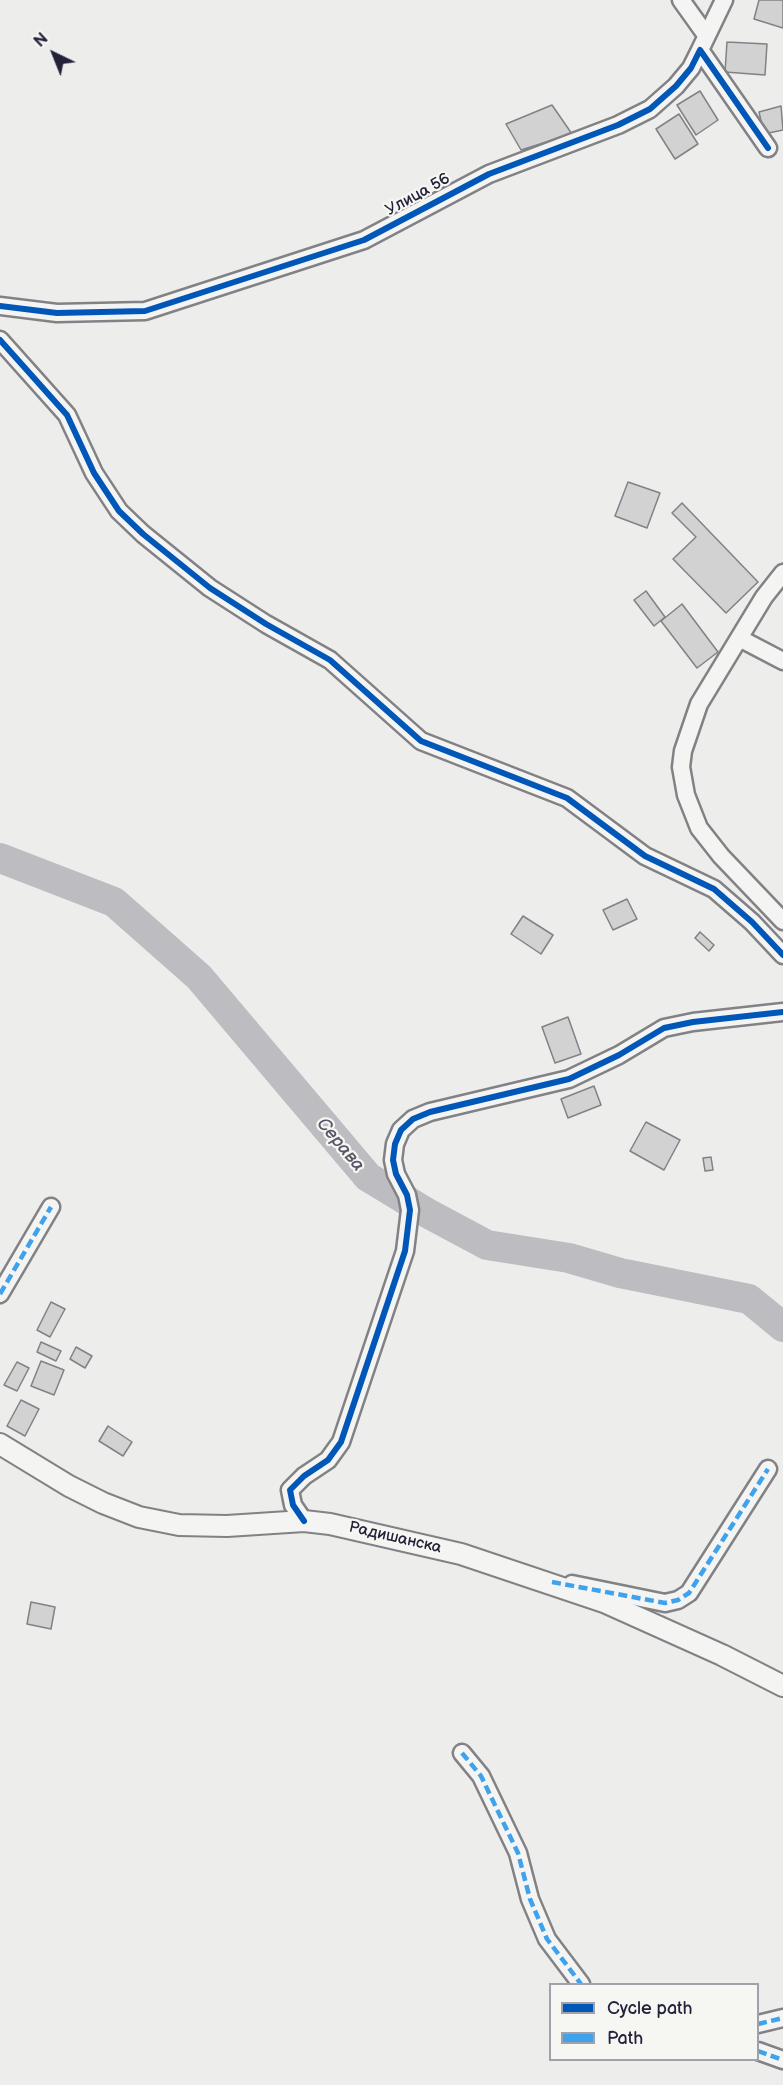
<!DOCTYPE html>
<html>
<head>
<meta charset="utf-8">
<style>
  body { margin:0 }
  #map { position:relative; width:783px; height:2085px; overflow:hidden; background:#ededec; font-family:"Balsamiq Sans",sans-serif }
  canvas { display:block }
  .legend { position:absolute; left:549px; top:1983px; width:210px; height:78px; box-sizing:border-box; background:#f6f6f2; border:2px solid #a1a1a9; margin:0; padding:8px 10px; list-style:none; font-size:18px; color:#22223b }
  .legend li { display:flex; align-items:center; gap:12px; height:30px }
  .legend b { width:30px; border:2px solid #a1a1a9 }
  .north { position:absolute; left:24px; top:24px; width:60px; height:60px; -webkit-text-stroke:4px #f6f6f2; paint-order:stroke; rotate:317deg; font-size:16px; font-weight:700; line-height:24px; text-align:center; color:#22223b }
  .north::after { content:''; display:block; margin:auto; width:21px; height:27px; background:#22223b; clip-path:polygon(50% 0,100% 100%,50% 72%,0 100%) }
</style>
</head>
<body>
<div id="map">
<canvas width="783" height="2085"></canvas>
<ul class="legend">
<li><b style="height:8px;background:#0057b8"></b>Cycle path</li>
<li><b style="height:8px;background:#3ea2ec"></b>Path</li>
</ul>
<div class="north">N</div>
</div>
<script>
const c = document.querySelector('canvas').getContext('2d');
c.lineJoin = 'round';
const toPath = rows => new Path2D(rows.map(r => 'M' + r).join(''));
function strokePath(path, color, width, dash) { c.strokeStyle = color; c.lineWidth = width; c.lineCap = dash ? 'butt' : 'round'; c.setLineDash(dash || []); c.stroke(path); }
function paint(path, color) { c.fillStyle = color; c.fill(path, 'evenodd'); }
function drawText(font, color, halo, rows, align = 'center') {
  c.font = font + ' "Balsamiq Sans",sans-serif'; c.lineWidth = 4.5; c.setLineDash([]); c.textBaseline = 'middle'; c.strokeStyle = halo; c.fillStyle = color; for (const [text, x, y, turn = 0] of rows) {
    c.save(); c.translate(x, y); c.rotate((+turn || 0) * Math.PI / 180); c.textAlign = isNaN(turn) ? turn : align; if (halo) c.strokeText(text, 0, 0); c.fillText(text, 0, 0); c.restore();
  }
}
strokePath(toPath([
  [0,858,114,902,199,977,368,1177,429,1214,487,1245,569,1258,620,1273,749,1299,783,1327]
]), '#bcbcc1', 30);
const building = toPath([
  [759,0,783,0,783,28,754,19,759,0],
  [727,42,767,44,765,75,725,72,727,42],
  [700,91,718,120,696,135,677,105,700,91],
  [552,105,572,134,521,150,506,124,552,105],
  [781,106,783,130,764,134,759,112,781,106],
  [679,114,698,144,675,159,656,129,679,114],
  [628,482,660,493,647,528,615,516,628,482],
  [682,503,758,582,726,613,673,559,696,537,672,513,682,503],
  [646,591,665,617,654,626,634,600,646,591],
  [682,604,718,652,697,668,661,621,682,604],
  [627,899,637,919,613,930,603,910,627,899],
  [523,916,553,935,541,954,511,934,523,916],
  [700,932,714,945,709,951,695,938,700,932],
  [568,1017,581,1054,555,1063,542,1027,568,1017],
  [594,1086,601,1105,568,1118,561,1099,594,1086],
  [646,1122,680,1140,664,1170,630,1151,646,1122],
  [711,1157,713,1170,705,1171,703,1158,711,1157],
  [51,1302,65,1309,50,1337,37,1330,51,1302],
  [41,1342,61,1351,56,1361,37,1352,41,1342],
  [76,1347,92,1356,85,1368,70,1359,76,1347],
  [41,1361,64,1370,54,1395,31,1386,41,1361],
  [17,1362,29,1368,17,1391,4,1385,17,1362],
  [21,1400,39,1409,25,1436,7,1426,21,1400],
  [108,1426,132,1442,123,1456,99,1441,108,1426],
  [31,1602,55,1607,51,1629,27,1624,31,1602]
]);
paint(building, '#d2d2d3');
strokePath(building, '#828286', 1.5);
const minor = toPath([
  [681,0,706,35],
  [700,50,724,0],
  [0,306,57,313,145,311,364,240,489,174,618,125,650,109,676,86,691,68,700,50,768,148],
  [0,340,67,415,94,473,119,511,143,534,210,588,266,624,330,660,421,741,567,798,645,856,714,889,752,922,783,955],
  [783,573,764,597,699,704,683,751,681,767,686,795,699,828,721,856,783,921],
  [739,638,783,661],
  [0,1294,51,1207],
  [304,1521,293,1505,290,1490,304,1476,328,1460,341,1442,405,1251,410,1210,407,1195,396,1174,393,1160,395,1144,401,1130,413,1119,430,1112,569,1079,619,1055,664,1028,693,1022,783,1012],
  [572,1584,665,1603,678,1600,689,1593,768,1469],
  [462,1753,481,1776,518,1853,530,1899,547,1939,581,1984],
  [758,2024,783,2018],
  [758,2051,783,2060]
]);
const tertiary = toPath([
  [0,1444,69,1486,103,1503,139,1517,179,1525,227,1526,304,1521,330,1524,461,1554,604,1602,722,1655,783,1686]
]);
strokePath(minor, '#828286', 21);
strokePath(tertiary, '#828286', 24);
strokePath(minor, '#f4f4f2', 16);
strokePath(tertiary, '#f4f4f2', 20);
strokePath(toPath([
  [0,1294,51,1207],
  [552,1582,665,1603,678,1600,689,1593,768,1469],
  [462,1753,481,1776,518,1853,530,1899,547,1939,581,1984],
  [758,2024,783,2018],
  [758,2051,783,2060]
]), '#3ea2ec', 4.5, [9, 4.5]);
strokePath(toPath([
  [0,306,57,313,145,311,364,240,489,174,618,125,650,109,676,86,691,68,700,50,768,148],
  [0,340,67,415,94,473,119,511,143,534,210,588,266,624,330,660,421,741,567,798,645,856,714,889,752,922,783,955],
  [304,1521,293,1505,290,1490,304,1476,328,1460,341,1442,405,1251,410,1210,407,1195,396,1174,393,1160,395,1144,401,1130,413,1119,430,1112,569,1079,619,1055,664,1028,693,1022,783,1012]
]), '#0057b8', 6);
drawText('16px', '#22223b', '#f6f6f2', [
  ["Улица 56",418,195,-29],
  ["Радишанска",395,1538,13]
]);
drawText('italic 18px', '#575769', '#f6f6f2', [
  ["Серава",340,1145,50]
]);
</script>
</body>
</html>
